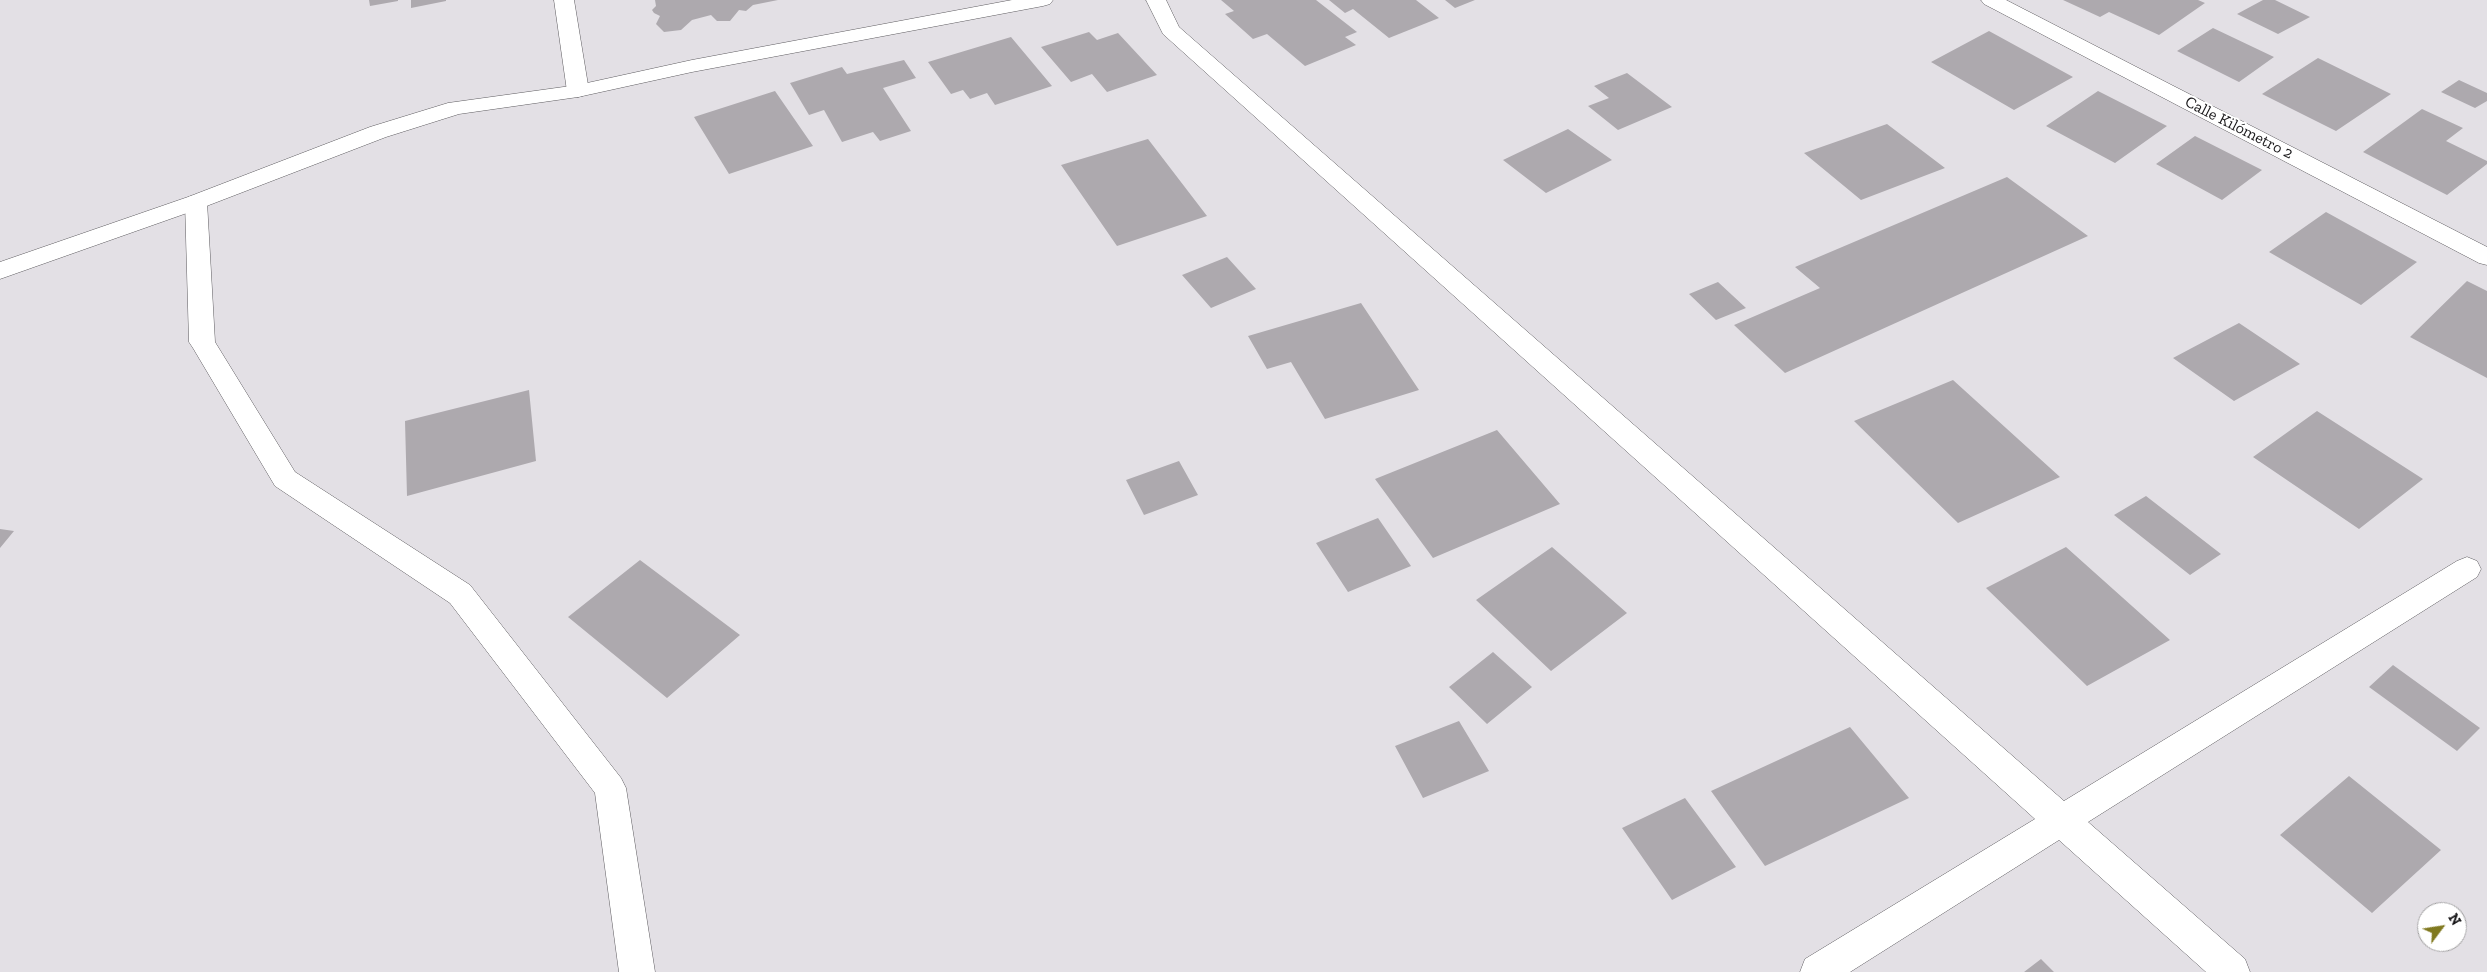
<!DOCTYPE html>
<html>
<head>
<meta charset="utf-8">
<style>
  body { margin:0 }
  #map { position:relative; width:2487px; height:972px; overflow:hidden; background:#e3e0e5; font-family:"Zilla Slab",serif }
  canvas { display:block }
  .north { position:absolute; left:2417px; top:902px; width:50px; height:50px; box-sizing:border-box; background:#fff; border:1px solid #a3a2a3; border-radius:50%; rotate:59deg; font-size:14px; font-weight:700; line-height:20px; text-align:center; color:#181719 }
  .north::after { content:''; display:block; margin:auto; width:18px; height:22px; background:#80791f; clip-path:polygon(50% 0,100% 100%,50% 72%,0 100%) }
</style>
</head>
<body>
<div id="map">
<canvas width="2487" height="972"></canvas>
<div class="north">N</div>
</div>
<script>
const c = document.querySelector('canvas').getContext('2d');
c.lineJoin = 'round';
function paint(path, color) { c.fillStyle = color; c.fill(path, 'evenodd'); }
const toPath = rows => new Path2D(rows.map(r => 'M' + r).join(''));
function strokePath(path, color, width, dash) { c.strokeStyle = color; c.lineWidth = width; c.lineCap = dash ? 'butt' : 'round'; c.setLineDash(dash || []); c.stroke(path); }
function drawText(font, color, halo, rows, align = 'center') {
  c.font = font + ' "Zilla Slab",serif'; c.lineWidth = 4; c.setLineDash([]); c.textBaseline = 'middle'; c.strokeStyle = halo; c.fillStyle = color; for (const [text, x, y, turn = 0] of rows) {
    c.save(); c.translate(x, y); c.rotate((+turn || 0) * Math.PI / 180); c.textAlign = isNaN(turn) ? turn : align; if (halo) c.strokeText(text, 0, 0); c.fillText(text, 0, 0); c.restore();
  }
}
paint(toPath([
  [369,0,398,0,398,1,370,6],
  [411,0,446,0,446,1,411,8],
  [655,0,778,0,753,5,746,11,739,10,730,21,717,21,711,15,692,20,681,30,664,32,656,24,660,16,654,13,652,10,656,6],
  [1221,0,1316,0,1357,32,1345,37,1356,45,1305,66,1267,34,1253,39,1225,14,1234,11],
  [1329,0,1416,0,1439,18,1389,38,1353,9,1345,13],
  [1445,0,1475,0,1455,8],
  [2063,0,2198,0,2205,3,2159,35,2109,12,2100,17],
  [2263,0,2275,0,2310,17,2278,34,2237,14],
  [2213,28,2274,57,2239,82,2177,51],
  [1989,31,2073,77,2014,110,1931,62],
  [1089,32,1097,40,1118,33,1157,75,1107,92,1092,74,1071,82,1041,47],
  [1011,37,1052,86,995,105,987,93,970,99,963,90,951,94,928,62],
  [2318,58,2391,94,2336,131,2262,94],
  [904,60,916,78,883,88,911,131,880,141,873,132,842,142,824,110,809,115,790,83,842,67,847,74],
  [1627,73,1672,107,1618,130,1588,106,1609,98,1594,86],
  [2459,80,2487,93,2487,101,2475,108,2441,92],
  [775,91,813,146,729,174,694,117],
  [2098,91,2167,126,2115,163,2046,126],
  [2422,109,2463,128,2446,141,2487,161,2487,164,2447,195,2363,152],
  [1887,124,1945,168,1861,200,1804,153],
  [1568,129,1612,160,1546,193,1503,160],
  [2195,136,2262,170,2222,200,2156,164],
  [1148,139,1207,216,1117,246,1061,165],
  [2007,177,2088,236,1785,373,1734,325,1820,288,1795,267],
  [2326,212,2417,262,2361,305,2269,252],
  [1227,257,1256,289,1211,308,1182,275],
  [2467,281,2487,291,2487,378,2410,337],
  [1718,282,1746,308,1716,320,1689,294],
  [1361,303,1419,390,1325,419,1291,362,1267,369,1248,336],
  [2239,323,2300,364,2234,401,2173,358],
  [1953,380,2060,477,1958,523,1854,421],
  [529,390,536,461,407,496,405,421],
  [2317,411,2423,479,2359,529,2253,457],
  [1497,430,1560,504,1433,558,1375,479],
  [1179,461,1198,495,1144,515,1126,480],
  [2146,496,2221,554,2190,575,2114,515],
  [1378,518,1411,566,1348,592,1316,543],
  [0,529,14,531,0,548],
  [1552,547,1627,613,1551,671,1476,600],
  [2066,547,2170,640,2087,686,1986,588],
  [640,560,740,635,667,698,568,617],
  [1493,652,1532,687,1487,724,1449,687],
  [2393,665,2480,728,2457,751,2369,687],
  [1459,721,1489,771,1423,798,1395,746],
  [1850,727,1909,798,1765,866,1711,791],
  [2349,776,2441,850,2372,913,2280,835],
  [1685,798,1736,867,1672,900,1622,828],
  [2041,959,2054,972,2024,972]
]), '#ada9ae');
const street = toPath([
  [554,0,574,0,589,91,585,95,578,97,571,95,567,91,554,0],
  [1146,0,1166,0,1179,27,2064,801,2457,561,2467,557,2477,561,2481,569,2477,577,2088,822,2245,959,2250,972,2206,972,2059,840,1850,972,1800,972,1805,959,2035,819,1163,34,1146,0],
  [1981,0,2006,0,2487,247,2487,265,2479,263,1984,4,1981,0],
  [196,195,204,197,207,202,215,342,295,472,470,585,621,778,626,788,655,972,619,972,595,793,450,603,275,486,193,348,189,342,185,202,188,197,196,195]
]);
const secondary = toPath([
  [1012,0,1053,0,1050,4,1043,6,692,72,578,97,459,114,386,137,204,207,0,279,0,262,188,197,370,127,448,103,578,85,692,60,1012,0]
]);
strokePath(street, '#5e5c60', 1);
strokePath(secondary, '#5e5c60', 1);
paint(street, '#fff');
paint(secondary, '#fff');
drawText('16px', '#181719', '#fff', [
  ["Calle Kilómetro 2",2239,128,27]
]);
</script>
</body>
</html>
